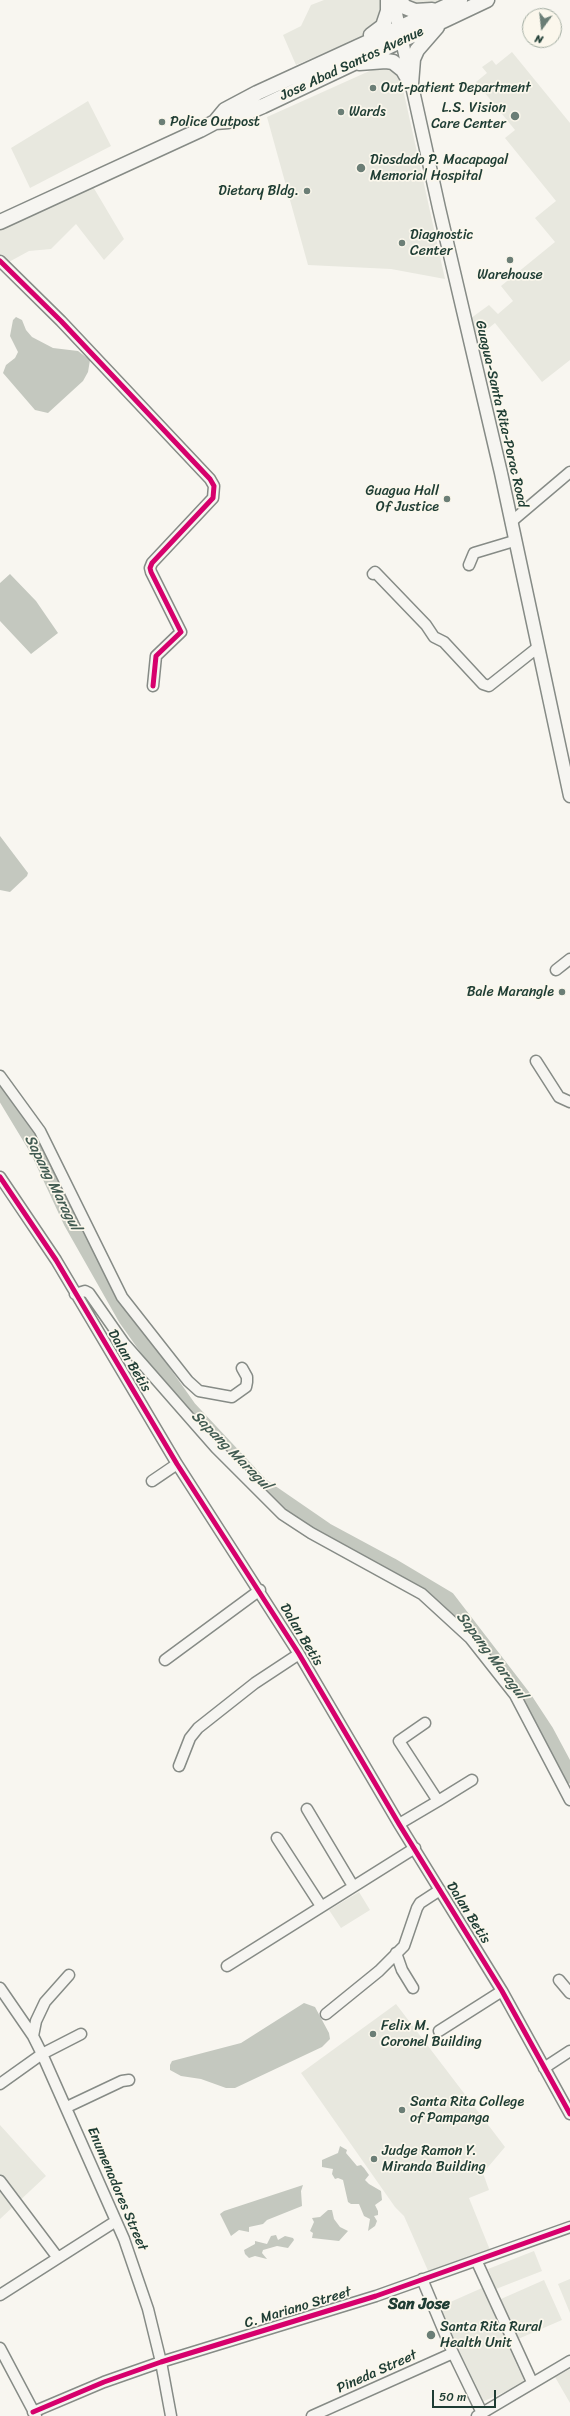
<!DOCTYPE html>
<html>
<head>
<meta charset="utf-8">
<style>
  body { margin:0 }
  #map { position:relative; width:570px; height:2416px; overflow:hidden; background:#f8f6f0; font-family:Sriracha,sans-serif }
  canvas { display:block }
  .north { position:absolute; left:522px; top:8px; width:40px; height:40px; box-sizing:border-box; background:#fbf7ec; border:1px solid #a3ada2; border-radius:50%; rotate:195deg; font-size:11px; font-weight:700; line-height:16px; text-align:center; color:#1f3d34 }
  .north::after { content:''; display:block; margin:auto; width:14px; height:18px; background:#6b7e76; clip-path:polygon(50% 0,100% 100%,50% 72%,0 100%) }
  .scale { position:absolute; left:432px; top:2390px; width:64px; height:18px; box-sizing:border-box; border:2px solid #1f3d34; border-top:0; padding-left:5px; font-size:12px; line-height:14px; white-space:nowrap; color:#1f3d34; -webkit-text-stroke:3px #fbf7ec; paint-order:stroke }
</style>
</head>
<body>
<div id="map">
<canvas width="570" height="2416"></canvas>
<div class="north">N</div>
<div class="scale">50 m</div>
</div>
<script>
const c = document.querySelector('canvas').getContext('2d');
c.lineJoin = 'round';
function paint(path, color) { c.fillStyle = color; c.fill(path, 'evenodd'); }
const toPath = rows => new Path2D(rows.map(r => 'M' + r).join(''));
function strokePath(path, color, width, dash) { c.strokeStyle = color; c.lineWidth = width; c.lineCap = dash ? 'butt' : 'round'; c.setLineDash(dash || []); c.stroke(path); }
function drawText(font, color, halo, rows, align = 'center') {
  c.font = font + ' Sriracha,sans-serif'; c.lineWidth = 3.5; c.setLineDash([]); c.textBaseline = 'middle'; c.strokeStyle = halo; c.fillStyle = color; for (const [text, x, y, turn = 0] of rows) {
    c.save(); c.translate(x, y); c.rotate((+turn || 0) * Math.PI / 180); c.textAlign = isNaN(turn) ? turn : align; if (halo) c.strokeText(text, 0, 0); c.fillText(text, 0, 0); c.restore();
  }
}
paint(toPath([
  [324,0,384,0,384,17,369,34,296,65,283,35,301,26,311,5],
  [403,0,442,0,425,9],
  [512,52,570,123,570,360,542,382,495,323,479,336,467,321,489,305,498,314,513,301,501,286,555,242,535,218,556,201,505,138,515,130,476,82,487,73,482,67,492,60,496,65],
  [385,64,399,71,445,279,391,269,308,265,267,117],
  [88,101,111,146,30,188,11,148],
  [92,185,124,239,104,260,76,224,51,249,29,251,7,263,0,259,0,228],
  [359,1892,370,1910,341,1928,329,1910],
  [396,2004,505,2147,483,2173,489,2190,469,2198,490,2250,429,2273,404,2216,395,2207,301,2073],
  [0,2125,46,2176,0,2219],
  [534,2251,542,2271,496,2289,488,2269],
  [570,2279,570,2313,558,2284],
  [544,2280,562,2320,518,2339,501,2299],
  [482,2288,525,2383,482,2402,439,2307],
  [570,2369,570,2403,555,2377]
]), '#e8e8df');
paint(toPath([
  [16,317,22,320,26,330,32,337,53,348,78,351,90,360,88,372,83,381,48,413,35,410,3,373,6,365,15,358,18,352,10,336,13,320],
  [10,574,36,601,58,633,31,654,0,621,0,583],
  [0,836,28,873,27,876,10,892,0,890],
  [304,2003,315,2007,329,2033,330,2039,322,2047,235,2088,226,2088,201,2079,181,2076,170,2070,170,2065,172,2061,241,2043],
  [340,2146,347,2150,346,2153,357,2166,361,2165,364,2168,369,2175,365,2180,369,2184,381,2191,382,2200,375,2205,378,2211,378,2215,374,2216,377,2221,375,2226,368,2231,370,2219,364,2216,359,2204,351,2204,348,2202,343,2180,338,2178,335,2179,332,2174,333,2169,322,2167,322,2160,338,2153],
  [303,2185,301,2191,302,2206,267,2220,263,2224,249,2227,249,2232,239,2230,231,2236,220,2214,224,2211],
  [328,2210,332,2210,334,2219,340,2227,348,2231,339,2241,312,2238,313,2233,310,2231,314,2222,312,2218,320,2217],
  [276,2235,278,2240,285,2236,293,2238,294,2240,288,2248,277,2246,263,2250,262,2253,267,2259,255,2256,249,2258,245,2254,244,2250,255,2244,255,2241,267,2244,271,2236]
]), '#c4c8bf');
strokePath(toPath([
  [0,1088,38,1151,71,1222,126,1319,189,1408,262,1486,326,1530,391,1565,448,1599,525,1699,546,1731,570,1776]
]), '#c4c8bf', 15);
const minor = toPath([
  [0,261,61,321,210,479,214,486,213,498,152,563,150,568,151,572,181,632,156,656,153,686],
  [511,522,570,472],
  [469,565,474,553,514,541],
  [373,574,375,572,426,625,434,637,444,642,483,684,489,686,537,648],
  [556,970,570,959],
  [536,1061,559,1097,570,1102],
  [0,1076,40,1131,122,1297,188,1381,199,1391,232,1397,246,1387,247,1382,247,1377,242,1368],
  [0,1177,56,1260,177,1464,299,1654,399,1824,502,1991,570,2114],
  [75,1294,85,1291,89,1293,124,1343,216,1448,282,1514,311,1533,422,1594,470,1638,515,1695,570,1800],
  [152,1481,177,1464],
  [165,1660,260,1590],
  [179,1766,190,1738,198,1728,255,1683,299,1654],
  [438,1801,472,1780],
  [307,1809,353,1886],
  [399,1824,438,1801,399,1741,425,1723],
  [277,1838,321,1906],
  [396,1953,402,1970,413,1988],
  [227,1966,415,1848],
  [559,1980,570,1993],
  [0,1988,33,2036,42,2054,124,2239,148,2309,161,2362,171,2416],
  [326,2014,379,1971,404,1946,417,1908,420,1903,440,1890],
  [439,2031,502,1991],
  [33,2036,36,2021,45,2002,69,1975],
  [544,2068,570,2051],
  [0,2084,42,2054,81,2034],
  [67,2107,122,2081,129,2080],
  [0,2181,58,2258],
  [477,2262,532,2382],
  [422,2279,453,2353,482,2413],
  [0,2295,116,2221],
  [0,2348,36,2416],
  [33,2412,104,2382,161,2362,376,2296,570,2227],
  [312,2416,453,2353],
  [477,2416,570,2361]
]);
const major = toPath([
  [393,0,439,208,501,473,570,796]
]);
const highway = toPath([
  [399,0,405,7,415,11,432,10],
  [371,35,383,26,388,11,388,0],
  [359,63,386,61,393,62,403,70,411,84],
  [411,84,413,59,417,50,437,27],
  [215,122,228,121,263,106,487,0],
  [0,222,200,130,215,122,225,110,257,93,460,0]
]);
strokePath(minor, '#868b86', 13);
strokePath(major, '#868b86', 15);
strokePath(highway, '#868b86', 17);
strokePath(minor, '#f6f5f1', 10);
strokePath(major, '#f6f5f1', 12);
strokePath(highway, '#f6f5f1', 14);
strokePath(toPath([
  [0,261,61,321,210,479,214,486,213,498,152,563,150,568,151,572,181,632,156,656,153,686],
  [0,1177,56,1260,177,1464,299,1654,399,1824,502,1991,570,2114],
  [33,2412,104,2382,161,2362,376,2296,570,2227]
]), '#d6006c', 5);
for (const [x, y, r, color] of [
  [373,88,4,"#6b7e76"],
  [341,112,4,"#6b7e76"],
  [515,116,5,"#6b7e76"],
  [162,122,4,"#6b7e76"],
  [361,168,5,"#6b7e76"],
  [307,191,4,"#6b7e76"],
  [402,243,4,"#6b7e76"],
  [510,260,4,"#6b7e76"],
  [447,499,4,"#6b7e76"],
  [562,992,4,"#6b7e76"],
  [373,2034,4,"#6b7e76"],
  [402,2110,4,"#6b7e76"],
  [374,2159,4,"#6b7e76"],
  [431,2335,5,"#6b7e76"]
]) { const dot = new Path2D(); dot.arc(x, y, r, 0, 2 * Math.PI); c.fillStyle = color; c.fill(dot); strokePath(dot, '#fbf7ec', 1.5); }
drawText('14px', '#1f3d34', '#fbf7ec', [
  ["Jose Abad Santos Avenue",352,64,-25],
  ["Guagua-Santa Rita-Porac Road",501,414,77],
  ["Dalan Betis",129,1361,59],
  ["Dalan Betis",301,1635,59],
  ["Dalan Betis",468,1913,58],
  ["Enumenadores Street",117,2189,67],
  ["C. Mariano Street",298,2308,-17],
  ["Pineda Street",377,2372,-24]
]);
drawText('14px', '#1f3d34', '#fbf7ec', [
  ["Out-patient Department",381,88],
  ["L.S. Vision",506,108,"right"],
  ["Care Center",506,124,"right"],
  ["Wards",349,112],
  ["Police Outpost",170,122],
  ["Diosdado P. Macapagal",370,160],
  ["Memorial Hospital",370,176],
  ["Dietary Bldg.",299,191,"right"],
  ["Diagnostic",410,235],
  ["Center",410,251],
  ["Warehouse",510,275,"center"],
  ["Guagua Hall",439,491,"right"],
  ["Of Justice",439,507,"right"],
  ["Bale Marangle",554,992,"right"],
  ["Felix M.",381,2026],
  ["Coronel Building",381,2042],
  ["Santa Rita College",410,2102],
  ["of Pampanga",410,2118],
  ["Judge Ramon Y.",382,2151],
  ["Miranda Building",382,2167],
  ["Santa Rita Rural",440,2327],
  ["Health Unit",440,2343]
], 'left');
drawText('italic 15px', '#425b52', '#fbf7ec', [
  ["Sapang Maragul",52,1183,63],
  ["Sapang Maragul",231,1451,45],
  ["Sapang Maragul",491,1656,53]
]);
drawText('bold 16px', '#1f3d34', '#fbf7ec', [
  ["San Jose",419,2305]
]);
</script>
</body>
</html>
